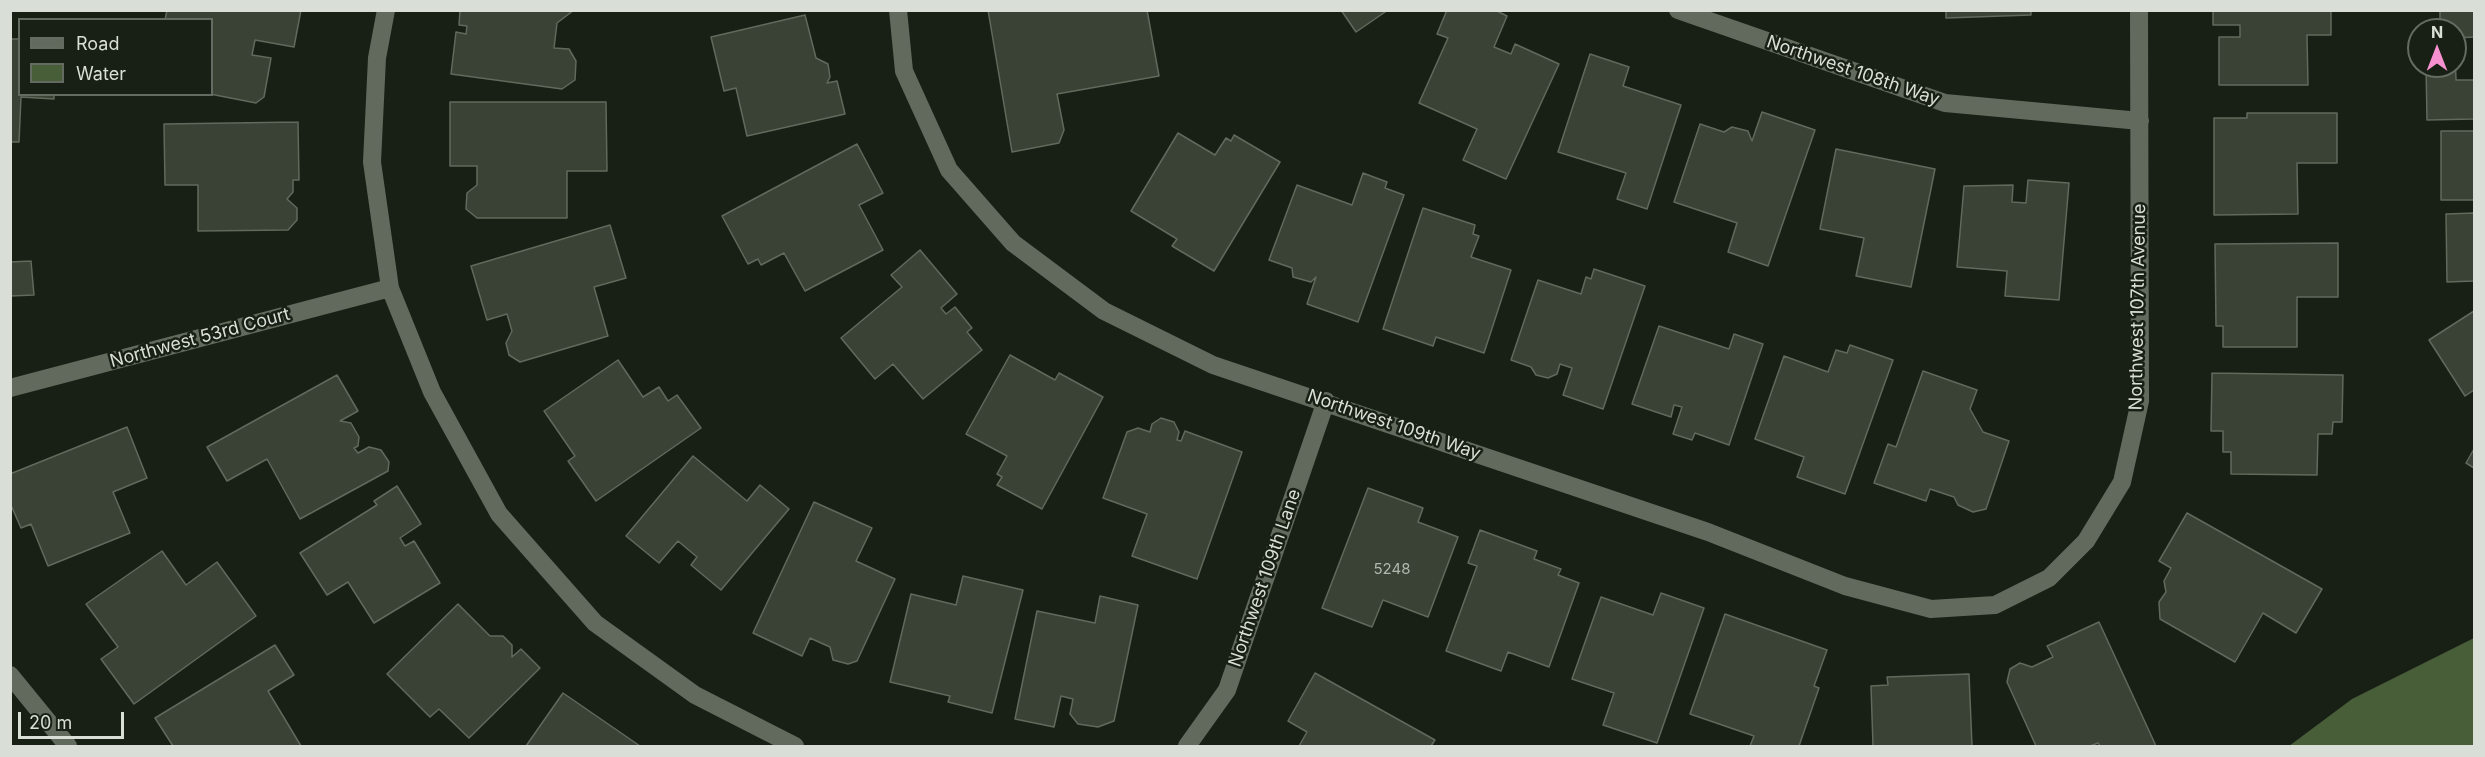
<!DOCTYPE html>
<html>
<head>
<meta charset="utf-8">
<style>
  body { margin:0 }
  #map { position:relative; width:2485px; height:757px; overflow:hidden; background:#181f14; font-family:Inter,sans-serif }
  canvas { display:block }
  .frame { position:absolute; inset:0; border:12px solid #d9ded6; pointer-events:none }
  .legend { position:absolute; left:18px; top:18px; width:195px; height:78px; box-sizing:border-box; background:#181f14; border:2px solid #656b62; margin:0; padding:8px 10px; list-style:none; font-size:18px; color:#d9ded6 }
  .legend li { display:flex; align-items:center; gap:12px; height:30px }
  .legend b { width:30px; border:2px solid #656b62 }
  .north { position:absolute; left:2407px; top:18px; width:60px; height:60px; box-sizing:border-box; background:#181f14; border:2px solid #656b62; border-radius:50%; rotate:0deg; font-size:16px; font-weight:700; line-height:24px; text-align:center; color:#d9ded6 }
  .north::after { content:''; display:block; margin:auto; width:21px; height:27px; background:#f790ce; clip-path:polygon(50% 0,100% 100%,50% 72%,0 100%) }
  .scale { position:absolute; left:18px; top:712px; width:106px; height:27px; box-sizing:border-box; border:3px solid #d9ded6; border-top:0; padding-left:8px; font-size:18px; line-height:21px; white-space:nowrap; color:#d9ded6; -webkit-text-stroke:4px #181f14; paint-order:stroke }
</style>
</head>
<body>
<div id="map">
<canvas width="2485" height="757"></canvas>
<div class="frame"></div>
<ul class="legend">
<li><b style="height:8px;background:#616a5d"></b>Road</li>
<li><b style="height:16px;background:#485e39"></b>Water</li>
</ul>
<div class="north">N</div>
<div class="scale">20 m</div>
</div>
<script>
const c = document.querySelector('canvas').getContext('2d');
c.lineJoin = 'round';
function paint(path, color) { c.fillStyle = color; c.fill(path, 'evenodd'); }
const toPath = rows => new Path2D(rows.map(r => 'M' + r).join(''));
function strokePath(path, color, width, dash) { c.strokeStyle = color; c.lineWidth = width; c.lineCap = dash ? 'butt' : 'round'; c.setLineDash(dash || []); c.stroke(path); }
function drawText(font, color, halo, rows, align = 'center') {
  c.font = font + ' Inter,sans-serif'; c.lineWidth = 5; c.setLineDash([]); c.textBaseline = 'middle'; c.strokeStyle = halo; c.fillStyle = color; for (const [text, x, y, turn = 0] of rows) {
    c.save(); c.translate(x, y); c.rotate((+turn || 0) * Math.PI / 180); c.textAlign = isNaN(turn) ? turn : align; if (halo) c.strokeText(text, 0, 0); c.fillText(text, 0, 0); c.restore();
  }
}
paint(toPath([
  [2474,638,2474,746,2289,746,2352,699]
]), '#485e39');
const building = toPath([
  [167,10,301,10,294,47,255,40,252,55,271,58,264,97,256,103,210,94,212,20,165,20,167,10],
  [460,10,574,10,557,23,554,48,569,49,576,61,575,80,562,89,451,74,456,32,466,34,467,26,459,25,460,10],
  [988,10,1147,10,1159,76,1057,94,1064,130,1059,143,1012,152,988,10],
  [1341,10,1388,10,1356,32,1341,10],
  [1447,10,1495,10,1507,16,1494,47,1511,54,1515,44,1559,64,1506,179,1463,160,1477,129,1419,103,1448,38,1437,34,1447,10],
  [1946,10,2031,10,2031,15,1946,18,1946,10],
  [2213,10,2331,10,2331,35,2307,35,2308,85,2219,85,2219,37,2240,37,2240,25,2213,25,2213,10],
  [2440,10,2474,10,2474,37,2455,38,2455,30,2440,30,2440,10],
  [805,15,816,58,828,64,830,77,827,83,837,81,845,114,747,136,736,88,724,91,711,37,805,15],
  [10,39,20,39,20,94,54,94,54,99,21,97,19,142,10,142,10,39],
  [2455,52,2456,80,2474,80,2474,119,2427,120,2426,66,2455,66,2455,52],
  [1590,54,1629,67,1623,86,1681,105,1647,209,1617,199,1626,173,1558,152,1590,54],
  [450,102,606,102,607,171,567,171,567,218,477,218,466,209,467,193,477,185,477,166,450,166,450,102],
  [1762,112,1815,130,1768,266,1728,252,1737,223,1674,202,1700,124,1724,132,1732,127,1748,131,1752,141,1762,112],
  [2247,113,2337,113,2337,163,2297,163,2298,214,2214,215,2214,118,2247,118,2247,113],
  [298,122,299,180,293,180,293,192,287,199,297,208,297,220,288,230,198,231,198,185,165,185,164,124,298,122],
  [2441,131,2474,131,2474,200,2441,200,2441,131],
  [1178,133,1215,155,1226,138,1231,141,1234,135,1280,162,1214,271,1172,246,1177,239,1131,211,1178,133],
  [857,144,883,193,859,205,883,250,805,291,784,253,761,265,758,259,748,264,722,216,857,144],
  [1836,149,1935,169,1911,287,1856,276,1864,238,1820,229,1836,149],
  [1363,173,1387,182,1385,188,1404,195,1358,322,1307,304,1316,277,1311,282,1293,277,1292,268,1269,260,1297,185,1352,205,1363,173],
  [2028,180,2069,183,2059,300,2005,296,2007,271,1957,267,1964,186,2013,185,2012,202,2026,203,2028,180],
  [1423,208,1475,225,1473,234,1479,236,1471,257,1511,270,1484,353,1436,337,1433,346,1383,329,1423,208],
  [2474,213,2474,281,2447,282,2446,214,2474,213],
  [610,225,626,278,594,287,608,336,520,362,509,355,506,343,512,331,507,314,487,320,471,266,610,225],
  [2338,243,2338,297,2297,297,2297,347,2223,347,2223,326,2216,326,2215,244,2338,243],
  [920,250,957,294,941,308,946,314,955,307,972,328,967,332,982,350,923,399,893,364,875,379,841,338,902,287,891,275,920,250],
  [31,261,34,295,10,296,10,262,31,261],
  [1594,269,1645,286,1603,409,1563,395,1572,368,1560,364,1557,374,1548,378,1536,375,1531,367,1511,360,1538,280,1581,294,1586,277,1591,279,1594,269],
  [2474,311,2474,390,2465,396,2429,340,2474,311],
  [1659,326,1729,349,1734,334,1763,344,1729,445,1695,433,1692,440,1673,434,1682,407,1674,405,1671,417,1632,404,1659,326],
  [1850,345,1893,360,1845,494,1797,477,1804,457,1755,439,1784,356,1828,372,1836,350,1847,353,1850,345],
  [1010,355,1055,380,1059,373,1103,397,1042,509,997,485,1002,477,997,474,1007,456,966,434,1010,355],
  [618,360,643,397,659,387,668,401,677,395,701,428,596,501,568,461,575,456,544,411,618,360],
  [1923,371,1977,390,1970,409,1983,432,2009,441,1986,509,1973,512,1958,505,1954,497,1930,489,1926,501,1874,483,1888,444,1896,447,1923,371],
  [2212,373,2343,375,2342,422,2333,422,2332,434,2318,434,2317,475,2231,474,2231,452,2223,452,2223,431,2211,431,2212,373],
  [337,375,358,411,340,421,351,423,359,437,358,446,354,448,358,453,369,447,381,450,389,462,388,471,300,519,267,459,227,481,207,447,337,375],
  [1161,418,1174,422,1179,432,1177,440,1181,441,1185,431,1242,452,1197,579,1132,556,1147,514,1103,498,1127,432,1138,428,1150,432,1152,424,1161,418],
  [127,427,147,478,113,492,130,533,48,566,31,524,21,528,10,503,10,474,127,427],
  [2474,449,2474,468,2466,463,2474,449],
  [693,456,747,501,760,485,789,509,721,590,691,565,697,557,678,541,659,563,626,536,693,456],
  [397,486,421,524,400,538,405,546,414,541,440,583,374,623,348,582,327,595,300,553,377,505,374,501,397,486],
  [1368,488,1423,508,1418,522,1458,537,1428,617,1383,600,1372,627,1322,608,1368,488],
  [814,502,872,528,856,561,895,579,857,661,848,664,833,660,830,647,810,638,802,656,753,633,814,502],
  [2187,513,2322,589,2296,633,2263,613,2235,662,2160,619,2159,602,2166,592,2164,581,2171,568,2159,561,2187,513],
  [1480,530,1537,551,1534,559,1561,569,1558,575,1579,583,1549,667,1508,652,1501,671,1446,651,1477,566,1468,563,1480,530],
  [162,551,186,585,217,562,256,616,134,704,101,659,118,647,86,604,162,551],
  [963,576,1023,590,992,713,948,702,950,696,890,682,911,594,956,605,963,576],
  [1661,593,1704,608,1657,743,1603,725,1614,693,1572,679,1601,597,1653,615,1661,593],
  [1100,596,1138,605,1114,721,1098,727,1078,724,1070,714,1073,699,1061,696,1054,727,1015,719,1037,611,1095,623,1100,596],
  [458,604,490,636,503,636,512,645,512,657,521,649,540,668,469,738,439,709,430,717,387,674,458,604],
  [1725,614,1827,650,1814,686,1819,688,1799,746,1750,746,1754,736,1690,714,1725,614],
  [2099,622,2156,746,2100,746,2098,743,2090,746,2036,746,2007,682,2010,669,2020,663,2032,667,2053,657,2047,646,2099,622],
  [275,645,294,675,268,691,301,746,173,746,155,718,275,645],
  [1315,673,1435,740,1431,746,1299,746,1307,732,1288,721,1315,673],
  [1969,674,1972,746,1873,746,1871,686,1888,685,1887,677,1969,674],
  [563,693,640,746,526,746,563,693]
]);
paint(building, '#3a4236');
strokePath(building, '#61695c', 1.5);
strokePath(toPath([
  [386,10,377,58,372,162,390,288,432,392,499,514,595,623,695,695,795,746],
  [898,10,904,71,949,170,1013,243,1104,311,1213,365,1708,532,1845,586,1931,609,1995,605,2049,578,2086,541,2122,482,2140,401,2139,10],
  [1678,10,1945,103,2140,121],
  [10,388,390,288],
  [10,675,68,746],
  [1187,746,1227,690,1326,401]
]), '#616a5d', 18);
drawText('15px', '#b1b7ae', null, [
  ["5248",1392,569]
]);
drawText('18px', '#d9ded6', '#181f14', [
  ["Northwest 108th Way",1853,71,19],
  ["Northwest 107th Avenue",2138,307,-89],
  ["Northwest 53rd Court",200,338,-15],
  ["Northwest 109th Way",1394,425,19],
  ["Northwest 109th Lane",1265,578,-71]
]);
</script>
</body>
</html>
